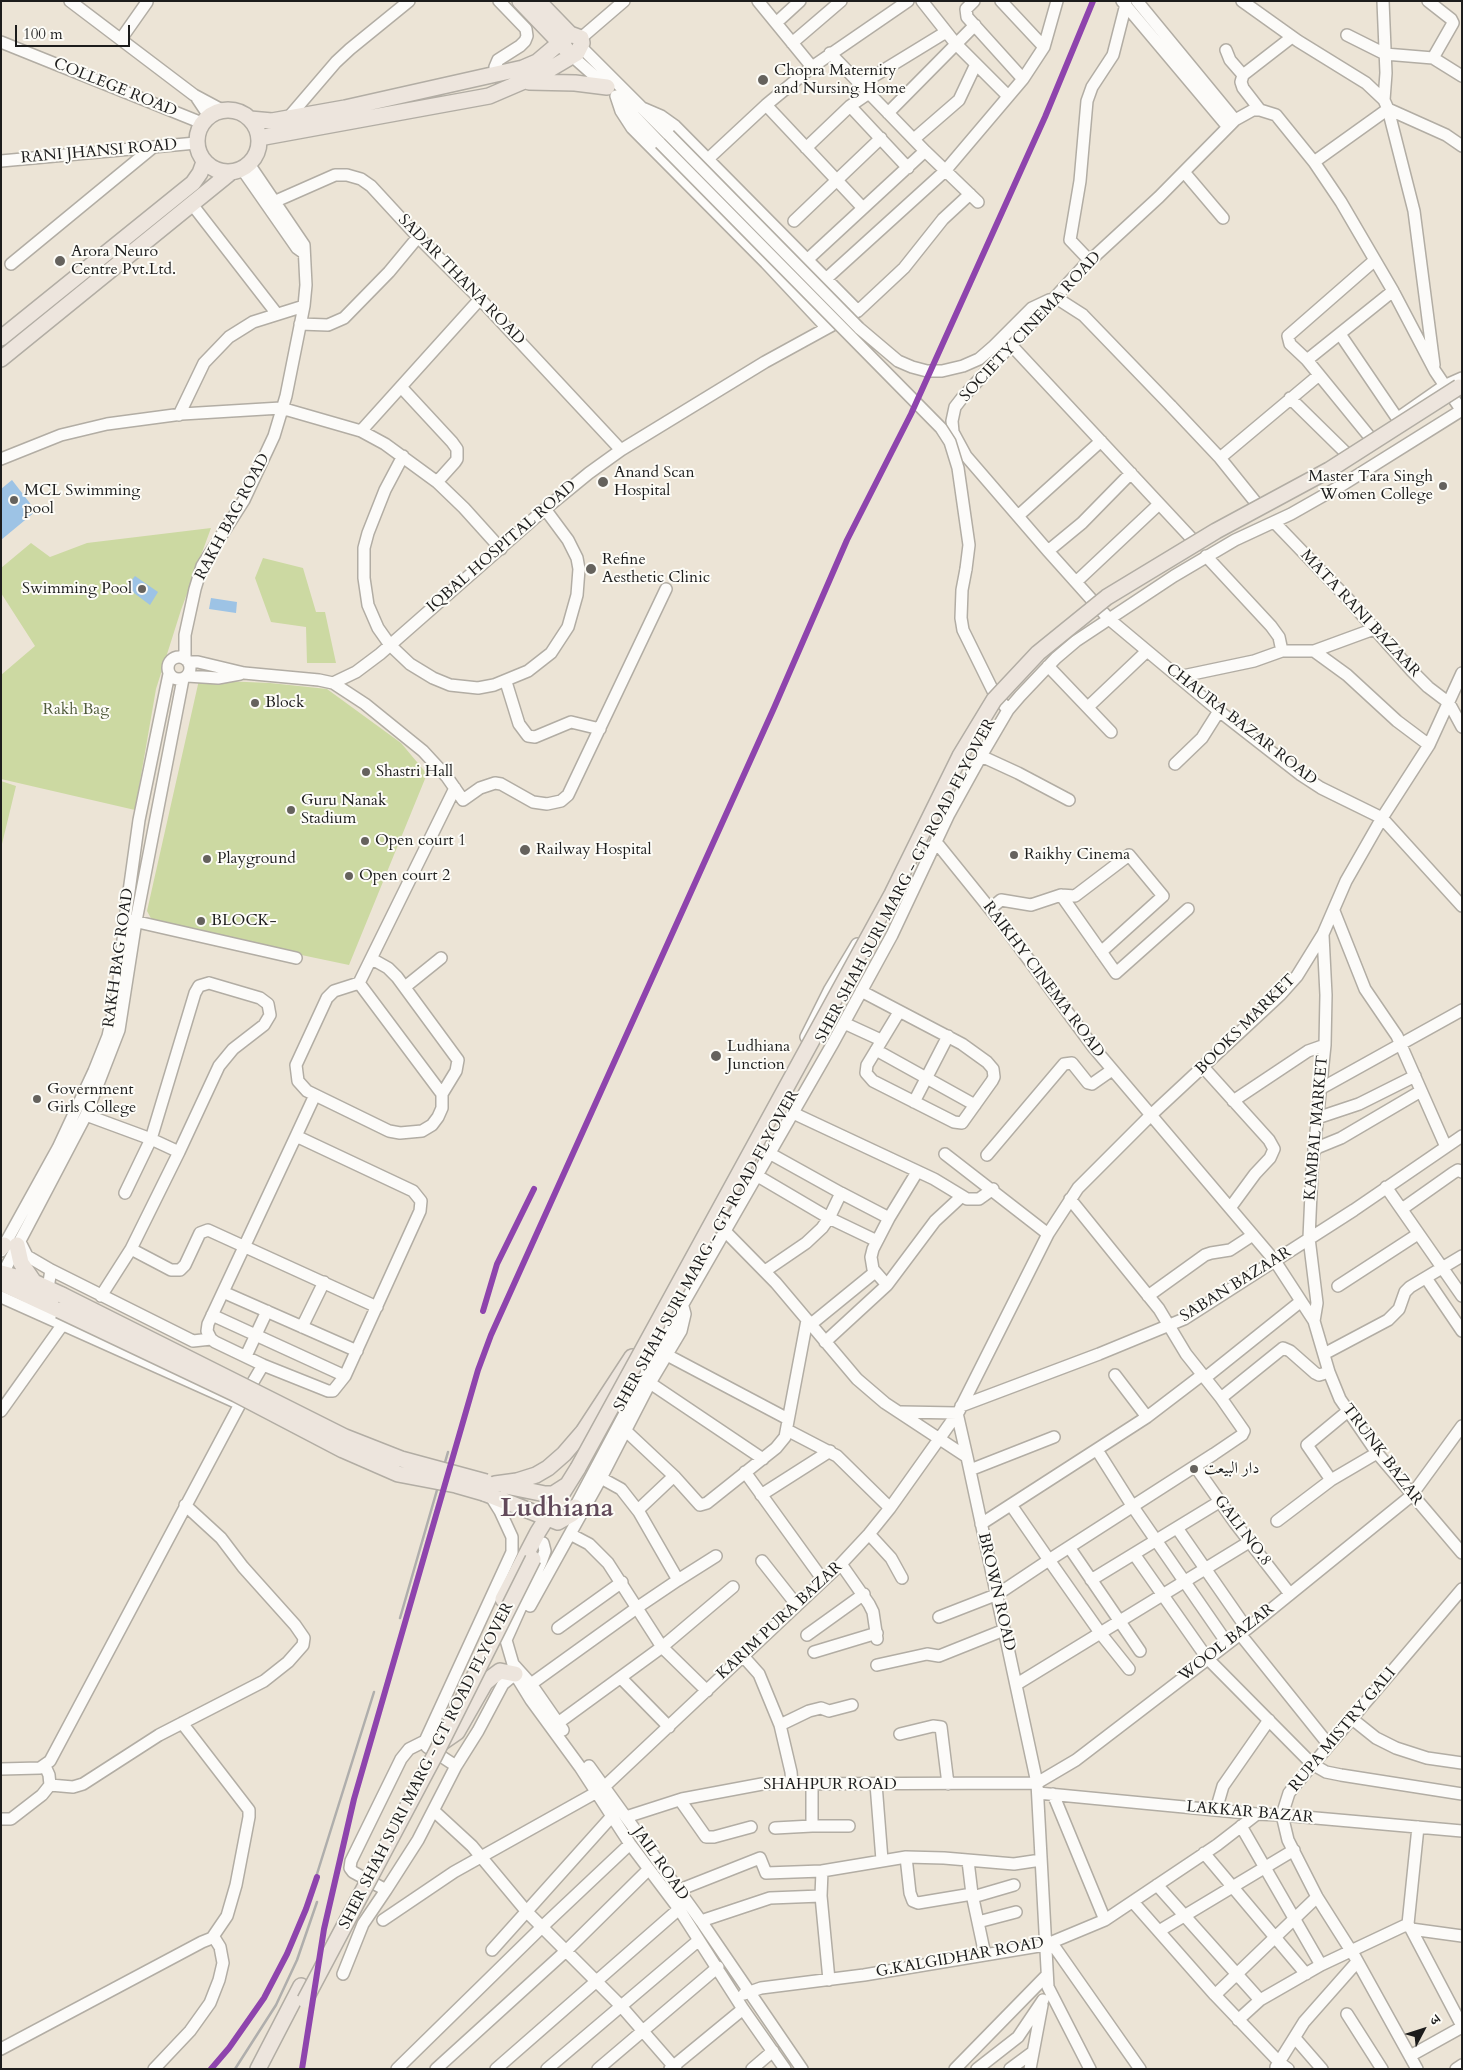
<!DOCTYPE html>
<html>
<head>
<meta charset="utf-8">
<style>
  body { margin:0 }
  #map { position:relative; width:1463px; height:2070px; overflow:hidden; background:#ece4d6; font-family:Cardo,"Noto Serif Devanagari",serif }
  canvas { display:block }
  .frame { position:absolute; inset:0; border:2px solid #1c1c1c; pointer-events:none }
  .north { position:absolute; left:1398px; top:2005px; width:50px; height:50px; -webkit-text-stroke:4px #fdfcf7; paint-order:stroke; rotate:50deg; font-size:14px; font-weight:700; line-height:20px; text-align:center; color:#1c1c1c }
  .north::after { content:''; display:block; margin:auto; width:18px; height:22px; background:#1c1c1c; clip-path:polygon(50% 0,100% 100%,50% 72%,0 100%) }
  .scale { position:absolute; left:15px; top:25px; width:115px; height:22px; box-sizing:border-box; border:2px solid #1c1c1c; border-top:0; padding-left:6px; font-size:15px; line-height:18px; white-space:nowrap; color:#1c1c1c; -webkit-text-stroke:4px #fdfcf7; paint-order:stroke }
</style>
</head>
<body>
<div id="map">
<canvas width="1463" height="2070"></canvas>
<div class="frame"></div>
<div class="north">उ</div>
<div class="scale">100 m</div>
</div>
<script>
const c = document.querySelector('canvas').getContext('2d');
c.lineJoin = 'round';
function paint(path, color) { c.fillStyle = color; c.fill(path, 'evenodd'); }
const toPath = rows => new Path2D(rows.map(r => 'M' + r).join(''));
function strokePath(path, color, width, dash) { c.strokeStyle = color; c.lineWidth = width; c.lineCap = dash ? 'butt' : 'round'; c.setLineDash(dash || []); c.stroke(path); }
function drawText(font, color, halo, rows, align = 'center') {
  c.font = font + ' Cardo,Amiri,serif'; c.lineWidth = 4; c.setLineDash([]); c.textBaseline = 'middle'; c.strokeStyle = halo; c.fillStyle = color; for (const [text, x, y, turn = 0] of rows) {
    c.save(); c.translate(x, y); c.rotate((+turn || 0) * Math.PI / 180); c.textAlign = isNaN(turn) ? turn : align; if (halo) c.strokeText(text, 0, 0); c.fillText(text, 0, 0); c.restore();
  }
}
paint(toPath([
  [211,528,181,610,156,689,135,810,1,779,1,675,35,646,1,593,1,568,31,543,50,557,87,543],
  [263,558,303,568,316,612,325,612,336,663,307,663,306,627,271,622,255,578],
  [199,680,270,683,327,689,401,743,427,774,349,965,154,924,147,911],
  [1,781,16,786,2,844,1,844]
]), '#ccd9a2');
paint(toPath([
  [12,480,36,511,1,540,1,489],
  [135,576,158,592,150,605,126,587],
  [211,598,237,602,236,613,209,609]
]), '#9dc3e5');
const minor = toPath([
  [70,1,194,95,222,110],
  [758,1,812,67],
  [922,1,956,44,1008,96],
  [974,1,966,9,967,17,1023,79],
  [1001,1,1044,47],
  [1122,1,1228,127],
  [1137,1,1235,120],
  [1242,1,1298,41,1366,83,1384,100,1388,109,1414,211,1434,365],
  [1383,1,1386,73,1384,100],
  [1428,1,1451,19,1453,23,1433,58],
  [776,23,800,1],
  [1347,35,1385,54,1433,58,1462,76],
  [581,38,624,1],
  [121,39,147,2],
  [1,42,202,123],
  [792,43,841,1],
  [581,47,669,135],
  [1226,50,1230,60,1243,75],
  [830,53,925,151,978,202],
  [572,56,607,87],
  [496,74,495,67,498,60,520,46,525,41,527,36,526,29,499,1],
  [861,84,946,32],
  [616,96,621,111,632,128,766,263,826,327],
  [197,98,209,116],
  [618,99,660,143],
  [766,105,862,207],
  [850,106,908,168],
  [640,107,661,116,675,126,858,311],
  [1260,110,1243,88,1241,82,1243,75,1292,37],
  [888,113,975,25],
  [288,118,336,62,350,49,409,1],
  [914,139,959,100,976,64],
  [806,148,850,106,869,93],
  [708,159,766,105,812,67,908,1],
  [1,161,196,143],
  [1314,162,1388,109,1446,135,1462,146],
  [242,169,297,248,304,253],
  [1184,172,1223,218],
  [276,201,335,175,347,175,361,179,371,186,418,237,480,299,621,450],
  [191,203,277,314],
  [794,221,881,138],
  [807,260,925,151],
  [1090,261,1070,240,1080,181,1087,101,1092,87,1113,55,1126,4],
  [11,264,152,148],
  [827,278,945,171,1023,79,1044,47,1057,1],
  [300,324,328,325,344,318,389,272,418,237],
  [1340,334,1397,418],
  [1012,346,1193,540],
  [1307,360,1393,291],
  [401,387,452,442,457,449,457,459,455,462,437,482],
  [1290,398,1345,452],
  [1171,406,1220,458,1257,504],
  [1462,411,1435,371,1393,291,1341,202,1314,162,1276,115,1260,110,1253,110,1235,120,1159,197,1083,267,962,398,955,407,952,421,953,432,966,456,1048,551,1109,619,1219,711,1301,775,1321,788,1382,818,1462,906],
  [179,415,204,363,229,337,253,322,304,306],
  [1401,416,1444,386,1462,378],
  [361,431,480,299],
  [1369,436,1307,360,1290,344,1288,336,1375,260],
  [403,456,385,490,368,533,364,548,364,578,368,605,378,628,390,645,410,664,433,678,450,685,478,688,494,685,528,671,551,653,568,627,577,595,579,569,577,558,568,540,545,509],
  [1220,458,1319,375],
  [1,459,61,435,107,424,182,414,281,408,361,431,385,444,437,482,464,508,501,549],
  [1018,516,1101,441],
  [1274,522,1347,598,1412,671,1428,687,1449,703,1462,727],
  [1048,551,1082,523,1131,473],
  [1206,556,1271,626,1279,637,1282,651],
  [966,569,962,590,961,618,963,630,994,693,1008,710],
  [1076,582,1158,505],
  [1314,651,1347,675,1397,721,1429,745],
  '168 668a11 11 0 1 1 22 0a11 11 0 1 1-22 0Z',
  [185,659,185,635,195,589,202,566,244,500,274,436,286,396,304,306,306,285,304,245,249,164],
  [188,662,198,662,244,673,319,680,333,683,365,704,423,751,447,777,463,800,480,788,495,783,501,784,533,802,547,804,561,801,568,795,666,589],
  [1048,666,1111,732],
  [187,676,218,678,240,674],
  [1178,677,1254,661,1282,651,1314,651,1374,629],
  [506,682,519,724,528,736,535,737,571,722,600,729],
  [333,683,356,672,380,654,545,509,589,473,621,450,765,362,858,311,904,268,943,219,970,194],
  [1088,707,1147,651],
  [981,756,1018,773,1069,800],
  [1175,764,1202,738,1219,711],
  [936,842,1003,925,1094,1048,1275,1261,1314,1321,1329,1372,1340,1399,1377,1453,1462,1553],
  [1061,895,1116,973,1188,909],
  [990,909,1001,900,1031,905,1061,895,1075,896,1129,855,1163,896,1101,952],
  [1334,911,1365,989,1397,1036,1446,1147],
  [129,920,296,958],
  [209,983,260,998,268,1004,270,1015,264,1025,233,1049,219,1066,179,1152,151,1139,195,993,199,986,209,983],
  [359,983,334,991,327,998,296,1065,298,1081,307,1091,389,1131,400,1133,422,1131,432,1125,438,1117,442,1108,442,1094,456,1071,458,1060,397,977,388,968,372,959],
  [405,987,441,958],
  [861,991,962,1044,987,1062,993,1069,994,1077,992,1081,962,1123,954,1122,873,1081,866,1073,867,1065,899,1012],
  [844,1023,881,1040],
  [806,1037,830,989,857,944],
  [876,1050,975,1105],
  [1204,1068,1269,1140,1274,1149,1270,1158,1255,1174,1230,1208],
  [1320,1089,1462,1010],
  [442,1094,359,983,455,788],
  [1233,1101,1308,1051,1325,1045],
  [914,1102,948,1036],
  [793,1113,934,1179,967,1199,979,1199,993,1189],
  [86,1115,151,1139,125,1193],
  [1317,1118,1359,1104,1415,1076],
  [296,1136,413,1191,421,1201,420,1211,345,1376,333,1391,328,1391,263,1365,215,1342,211,1339,207,1331,208,1324,296,1136],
  [296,1136,315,1095],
  [1314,1149,1341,1138,1421,1091],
  [769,1153,841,1193,889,1218],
  [945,1154,1048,1234],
  [987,1155,1064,1064,1072,1063,1088,1083,1092,1084,1112,1070],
  [756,1175,829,1218,877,1241],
  [1386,1187,1462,1296],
  [1070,1199,1159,1309,1186,1354,1221,1398,1244,1431,1242,1435,1214,1454,1049,1560,1101,1634,1129,1669],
  [1402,1209,1453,1173,1458,1170,1462,1172],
  [720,1226,776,1283,857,1379,885,1403,967,1457,1037,1783,1048,1987,1090,2069],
  [20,1242,27,1256,51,1270,48,1288],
  [131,1249,171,1270,180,1270,185,1265,200,1233,208,1230,377,1307],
  [1,1251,58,1148,94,1071,108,1036,118,991,125,920,139,820,169,674],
  [51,1270,193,1341,211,1339],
  [765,1271,806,1243,822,1228,829,1218,841,1193],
  [1,1277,86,1115,119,1030,136,921,183,679],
  [1426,1278,1462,1331],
  [887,1285,935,1221,962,1196],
  [1338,1286,1418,1234],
  [223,1292,357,1351],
  [101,1296,131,1249,179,1152],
  [1148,1296,1205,1255,1211,1253,1230,1250,1253,1235],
  [1,1297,240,1404,50,1761,40,1768,1,1769],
  [212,1315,345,1376],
  [1314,1321,1317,1303,1309,1238,1312,1171,1325,1045,1326,995,1323,935],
  [810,1325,875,1272],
  [302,1327,324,1282],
  [825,1342,887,1285,873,1269,871,1257,873,1249,889,1218,917,1172],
  [1324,1354,1388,1320,1399,1309,1405,1292,1410,1287,1462,1256],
  [667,1355,788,1419],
  [246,1356,267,1311],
  [1115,1375,1147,1417],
  [1205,1378,1300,1302],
  [650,1383,763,1459],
  [246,1394,263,1365],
  [1221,1398,1283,1348,1290,1351,1315,1373,1319,1375,1329,1372],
  [961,1406,1099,1354,1184,1319,1354,1210,1462,1136],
  [1,1411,63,1324],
  [901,1412,957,1413,967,1457],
  [787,1430,837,1456,890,1508],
  [626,1431,674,1476,700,1505,707,1503,776,1448,785,1437,807,1320],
  [1097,1450,1133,1507,1227,1643],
  [1195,1466,1235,1523,1290,1594],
  [970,1470,1054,1437],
  [745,1472,823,1580],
  [1331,1480,1307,1445,1348,1411],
  [761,1495,830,1451],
  [575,1507,683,1304,833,1043,892,935,949,814,981,756,1008,710,1020,696,1056,658,1076,641,1174,576,1235,540,1291,514,1342,485,1462,410],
  [638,1510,674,1476],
  [1277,1521,1331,1480,1377,1453],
  [981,1524,1147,1417,1202,1375],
  [1177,1528,1247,1629],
  [570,1534,589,1544,608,1563,662,1647,707,1691],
  [869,1534,891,1558,902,1578],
  [543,1543,545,1551,541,1562,506,1640,513,1664,531,1684,563,1730],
  [1069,1547,1140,1651],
  [1134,1554,1207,1658,1312,1764,1326,1772,1341,1775,1462,1794],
  [762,1561,796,1604],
  [841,1564,869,1604,873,1612,877,1639],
  [678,1580,716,1556],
  [1091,1580,1219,1502],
  [530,1606,601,1478,650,1383,681,1331,685,1314,682,1303],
  [939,1617,998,1594,1049,1560,1011,1505],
  [558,1628,622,1582],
  [1240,1634,1329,1745],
  [807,1635,864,1594],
  [814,1652,877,1633],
  [742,1655,759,1674,780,1725],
  [877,1665,927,1654,939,1656,1004,1630],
  [621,1678,669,1727],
  [531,1684,638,1607,678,1580,639,1512,621,1489,601,1478],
  [1017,1684,1249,1542],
  [1351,1718,1376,1738,1396,1748,1427,1758,1462,1763],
  [182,1723,249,1810,249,1817,236,1885,227,1916,212,1938],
  [558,1723,662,1647,733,1587],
  [900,1734,933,1726,941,1727,948,1784],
  [425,1741,409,1749,401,1759,351,1861,350,1868,353,1872,386,1890,418,1840,456,1766,478,1731,503,1684,515,1674,531,1700,580,1767,630,1844,679,1909,743,2009,785,2069],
  [456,1766,427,1747,425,1741,512,1552,512,1537,500,1511,490,1495],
  [589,1766,701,1921,802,2069],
  [792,1784,791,1772,780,1725,809,1711,821,1708,829,1711,852,1705],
  [812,1784,812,1826,849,1826],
  [876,1784,882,1860],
  [50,1785,73,1787,83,1784,159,1735,264,1681,288,1662,303,1645,304,1638,295,1625,243,1567,221,1538,185,1505],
  [604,1787,841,1564,869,1534,890,1508,959,1411,1048,1234,1078,1188,1151,1115,1280,995,1297,976,1323,934,1346,881,1382,818,1429,745,1462,673],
  [1038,1793,1257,1814,1282,1815,1462,1831],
  [1053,1794,1105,1920],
  [680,1800,706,1837,714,1837,751,1827],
  [1216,1810,1223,1786,1269,1720],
  [434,1811,472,1846,527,1912,621,2006,676,2069],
  [626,1817,682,1799,762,1784,1037,1783,1076,1760,1247,1629,1411,1496,1462,1426],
  [1,1819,11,1819,42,1795,50,1785,49,1775,45,1766],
  [1241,1826,1321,1965],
  [775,1828,812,1826],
  [1204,1853,1306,1974],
  [906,1857,910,1893,913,1901,918,1903,972,1894],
  [968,1861,972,1894,985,1955],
  [822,1871,906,1857,944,1858,1014,1864,1041,1860],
  [1157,1885,1260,2000],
  [679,1890,760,1858,766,1873,822,1871,821,1896],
  [973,1897,1014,1885],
  [1133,1902,1215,1995,1280,2063,1288,2069],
  [383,1920,454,1872,597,1792],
  [701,1921,770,1898,821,1896,829,1980],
  [978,1922,1016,1912],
  [1411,1929,1408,1924,1418,1827],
  [1159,1931,1294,1850],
  [1462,1936,1411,1929,1462,2026],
  [1051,1942,1140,2069],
  [492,1950,613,1815],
  [343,1974,363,1924,386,1890],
  [744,1994,761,1988,864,1975,1045,1945,1105,1920,1217,1845,1257,1814],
  [1215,1995,1317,1897],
  [1347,2014,1382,2069],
  [1238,2020,1260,2000,1321,1965,1408,1924],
  [1295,2038,1322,2069],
  [1,2049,202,1942,212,1938,215,1939,220,1947,223,1963,219,1980,210,2003,190,2031,154,2069],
  [1410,2056,1462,2027],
  [1276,2067,1304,2022,1357,1962],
  [397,2069,543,1926,630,1844],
  [436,2069,567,1950,649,1869],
  [496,2069,679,1909],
  [547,2069,699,1940],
  [598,2069,718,1967],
  [670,2069,743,2009],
  [752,2069,773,2051],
  [955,2069,1047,1975],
  [977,2069,1018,2037,1043,2000],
  [1010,2069,1033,2052],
  [1030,2069,1042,2005],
  [1417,2069,1355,1957,1317,1897,1288,1840,1282,1815,1289,1793,1297,1783,1462,1589],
  [1456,2069,1462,2065]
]);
const major = toPath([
  [520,1,566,49],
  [529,82,575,83,607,87],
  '197 141a31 31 0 1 1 62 0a31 31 0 1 1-62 0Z',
  [250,119,272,121,345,108,523,68,537,62,570,34],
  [259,138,489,96,545,72,577,53,582,43,581,38,570,34,538,1],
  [1,338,193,183,200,173,204,162],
  [1,359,230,173],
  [17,1245,21,1263,34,1282],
  [1,1248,4,1245],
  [1,1273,34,1282,62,1295],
  [1,1283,59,1310],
  [495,1484,517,1481,536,1475,548,1468,564,1454,583,1432,632,1357],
  [506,1486,545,1494,553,1494,567,1485],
  [484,1493,558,1522,572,1514,575,1507],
  [503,1599,538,1532,578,1468],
  [441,1743,457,1732,485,1683,492,1677,500,1671,515,1674],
  [258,2069,301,1986]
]);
strokePath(minor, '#b2ada4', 14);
strokePath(major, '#b2ada4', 18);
strokePath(minor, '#fcfbf9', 11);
strokePath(major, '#ede5dd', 15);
strokePath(toPath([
  [911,414,994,229],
  [451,1463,478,1370,491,1335,774,708,847,540],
  [400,1618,448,1452],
  [211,2069,229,2048,264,1998,287,1954,306,1909,374,1692],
  [235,2069,276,2005,297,1960,317,1902],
  [302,2069,324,1929,338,1864,354,1799,408,1611]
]), '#afaeac', 2.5);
const minorBridge = toPath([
  [669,135,859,328,898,361,912,367,927,371,942,371,963,366,979,359,994,346,1032,308,1049,300,1058,299,1083,315,1171,406],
  [660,143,941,428,950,442,958,468,969,545,966,569]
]);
const majorBridge = toPath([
  [62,1295,345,1437,401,1459,486,1482],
  [59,1310,236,1394,343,1450,398,1474,456,1485,484,1493],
  [578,1468,892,894,960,756,994,700,1038,653,1107,597,1216,531,1329,470,1459,387],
  [305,2000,435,1755,533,1559]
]);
strokePath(minorBridge, '#b2ada4', 14, []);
strokePath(majorBridge, '#b2ada4', 18, []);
strokePath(minorBridge, '#fcfbf9', 11);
strokePath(majorBridge, '#ede5dd', 15);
strokePath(toPath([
  [483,1311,497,1264,534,1189],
  [211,2069,229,2048,264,1998,287,1954,306,1909,317,1877],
  [302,2069,324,1929,354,1799,478,1370,491,1335,774,708,847,540,911,414,1045,117,1093,1]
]), '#8e44ad', 6);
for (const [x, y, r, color] of [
  [763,80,6,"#65625d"],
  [60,261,6,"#65625d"],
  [603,482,6,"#65625d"],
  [1443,486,5,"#65625d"],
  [14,500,5,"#65625d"],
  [591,569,6,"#65625d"],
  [142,589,5,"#65625d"],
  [255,703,5,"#65625d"],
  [366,772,5,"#65625d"],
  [291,810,5,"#65625d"],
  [365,841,5,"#65625d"],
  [525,850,6,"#65625d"],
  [1014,855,5,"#65625d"],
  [207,859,5,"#65625d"],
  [349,876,5,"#65625d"],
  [201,921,5,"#65625d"],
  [716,1056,6,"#65625d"],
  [37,1099,5,"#65625d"],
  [1194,1469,5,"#65625d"]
]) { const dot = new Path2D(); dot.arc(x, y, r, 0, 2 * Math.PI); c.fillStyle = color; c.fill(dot); strokePath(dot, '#fdfcf7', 2); }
drawText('16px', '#1c1c1c', '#fdfcf7', [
  ["Chopra Maternity",774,71],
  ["and Nursing Home",774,89],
  ["Arora Neuro",71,252],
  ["Centre Pvt.Ltd.",71,270],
  ["Anand Scan",614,473],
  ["Hospital",614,491],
  ["Master Tara Singh",1433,477,"right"],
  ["Women College",1433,495,"right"],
  ["MCL Swimming",24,491],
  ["pool",24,509],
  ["Refine",602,560],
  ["Aesthetic Clinic",602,578],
  ["Swimming Pool",132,589,"right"],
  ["Block",265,703],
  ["Shastri Hall",376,772],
  ["Guru Nanak",301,801],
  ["Stadium",301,819],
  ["Open court 1",375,841],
  ["Railway Hospital",536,850],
  ["Raikhy Cinema",1024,855],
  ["Playground",217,859],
  ["Open court 2",359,876],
  ["BLOCK-",211,921],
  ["Ludhiana",727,1047],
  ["Junction",727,1065],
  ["Government",47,1090],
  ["Girls College",47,1108],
  ["دار البیعت",1204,1469]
], 'left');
drawText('16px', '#1c1c1c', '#fdfcf7', [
  ["COLLEGE ROAD",115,88,22],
  ["RANI JHANSI ROAD",99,152,-5],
  ["SADAR THANA ROAD",461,280,46],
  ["SOCIETY CINEMA ROAD",1031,327,-47],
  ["RAKH BAG ROAD",233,517,-62],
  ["IQBAL HOSPITAL ROAD",502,547,-41],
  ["MATA RANI BAZAAR",1360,614,47],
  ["CHAURA BAZAR ROAD",1241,725,38],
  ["SHER SHAH SURI MARG - GT ROAD FLYOVER",906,881,-62],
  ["RAKH BAG ROAD",119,958,-82],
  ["RAIKHY CINEMA ROAD",1043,980,53],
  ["BOOKS MARKET",1246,1025,-45],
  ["KAMBAL MARKET",1317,1128,-85],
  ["SHER SHAH SURI MARG - GT ROAD FLYOVER",707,1251,-61],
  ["SABAN BAZAAR",1236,1285,-32],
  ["TRUNK BAZAR",1382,1455,53],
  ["GALI NO.8",1242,1531,53],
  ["BROWN ROAD",996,1592,77],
  ["KARIM PURA BAZAR",780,1621,-43],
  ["WOOL BAZAR",1227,1643,-38],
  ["RUPA MISTRY GALI",1343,1730,-50],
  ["SHER SHAH SURI MARG - GT ROAD FLYOVER",427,1766,-63],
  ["SHAHPUR ROAD",830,1785],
  ["LAKKAR BAZAR",1250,1813,5],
  ["JAIL ROAD",660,1864,55],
  ["G.KALGIDHAR ROAD",960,1958,-10]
]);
drawText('16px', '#505b3c', '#fdfcf7', [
  ["Rakh Bag",76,710]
]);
drawText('bold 26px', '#624a5a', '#fdfcf7', [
  ["Ludhiana",557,1510]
]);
</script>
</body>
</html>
